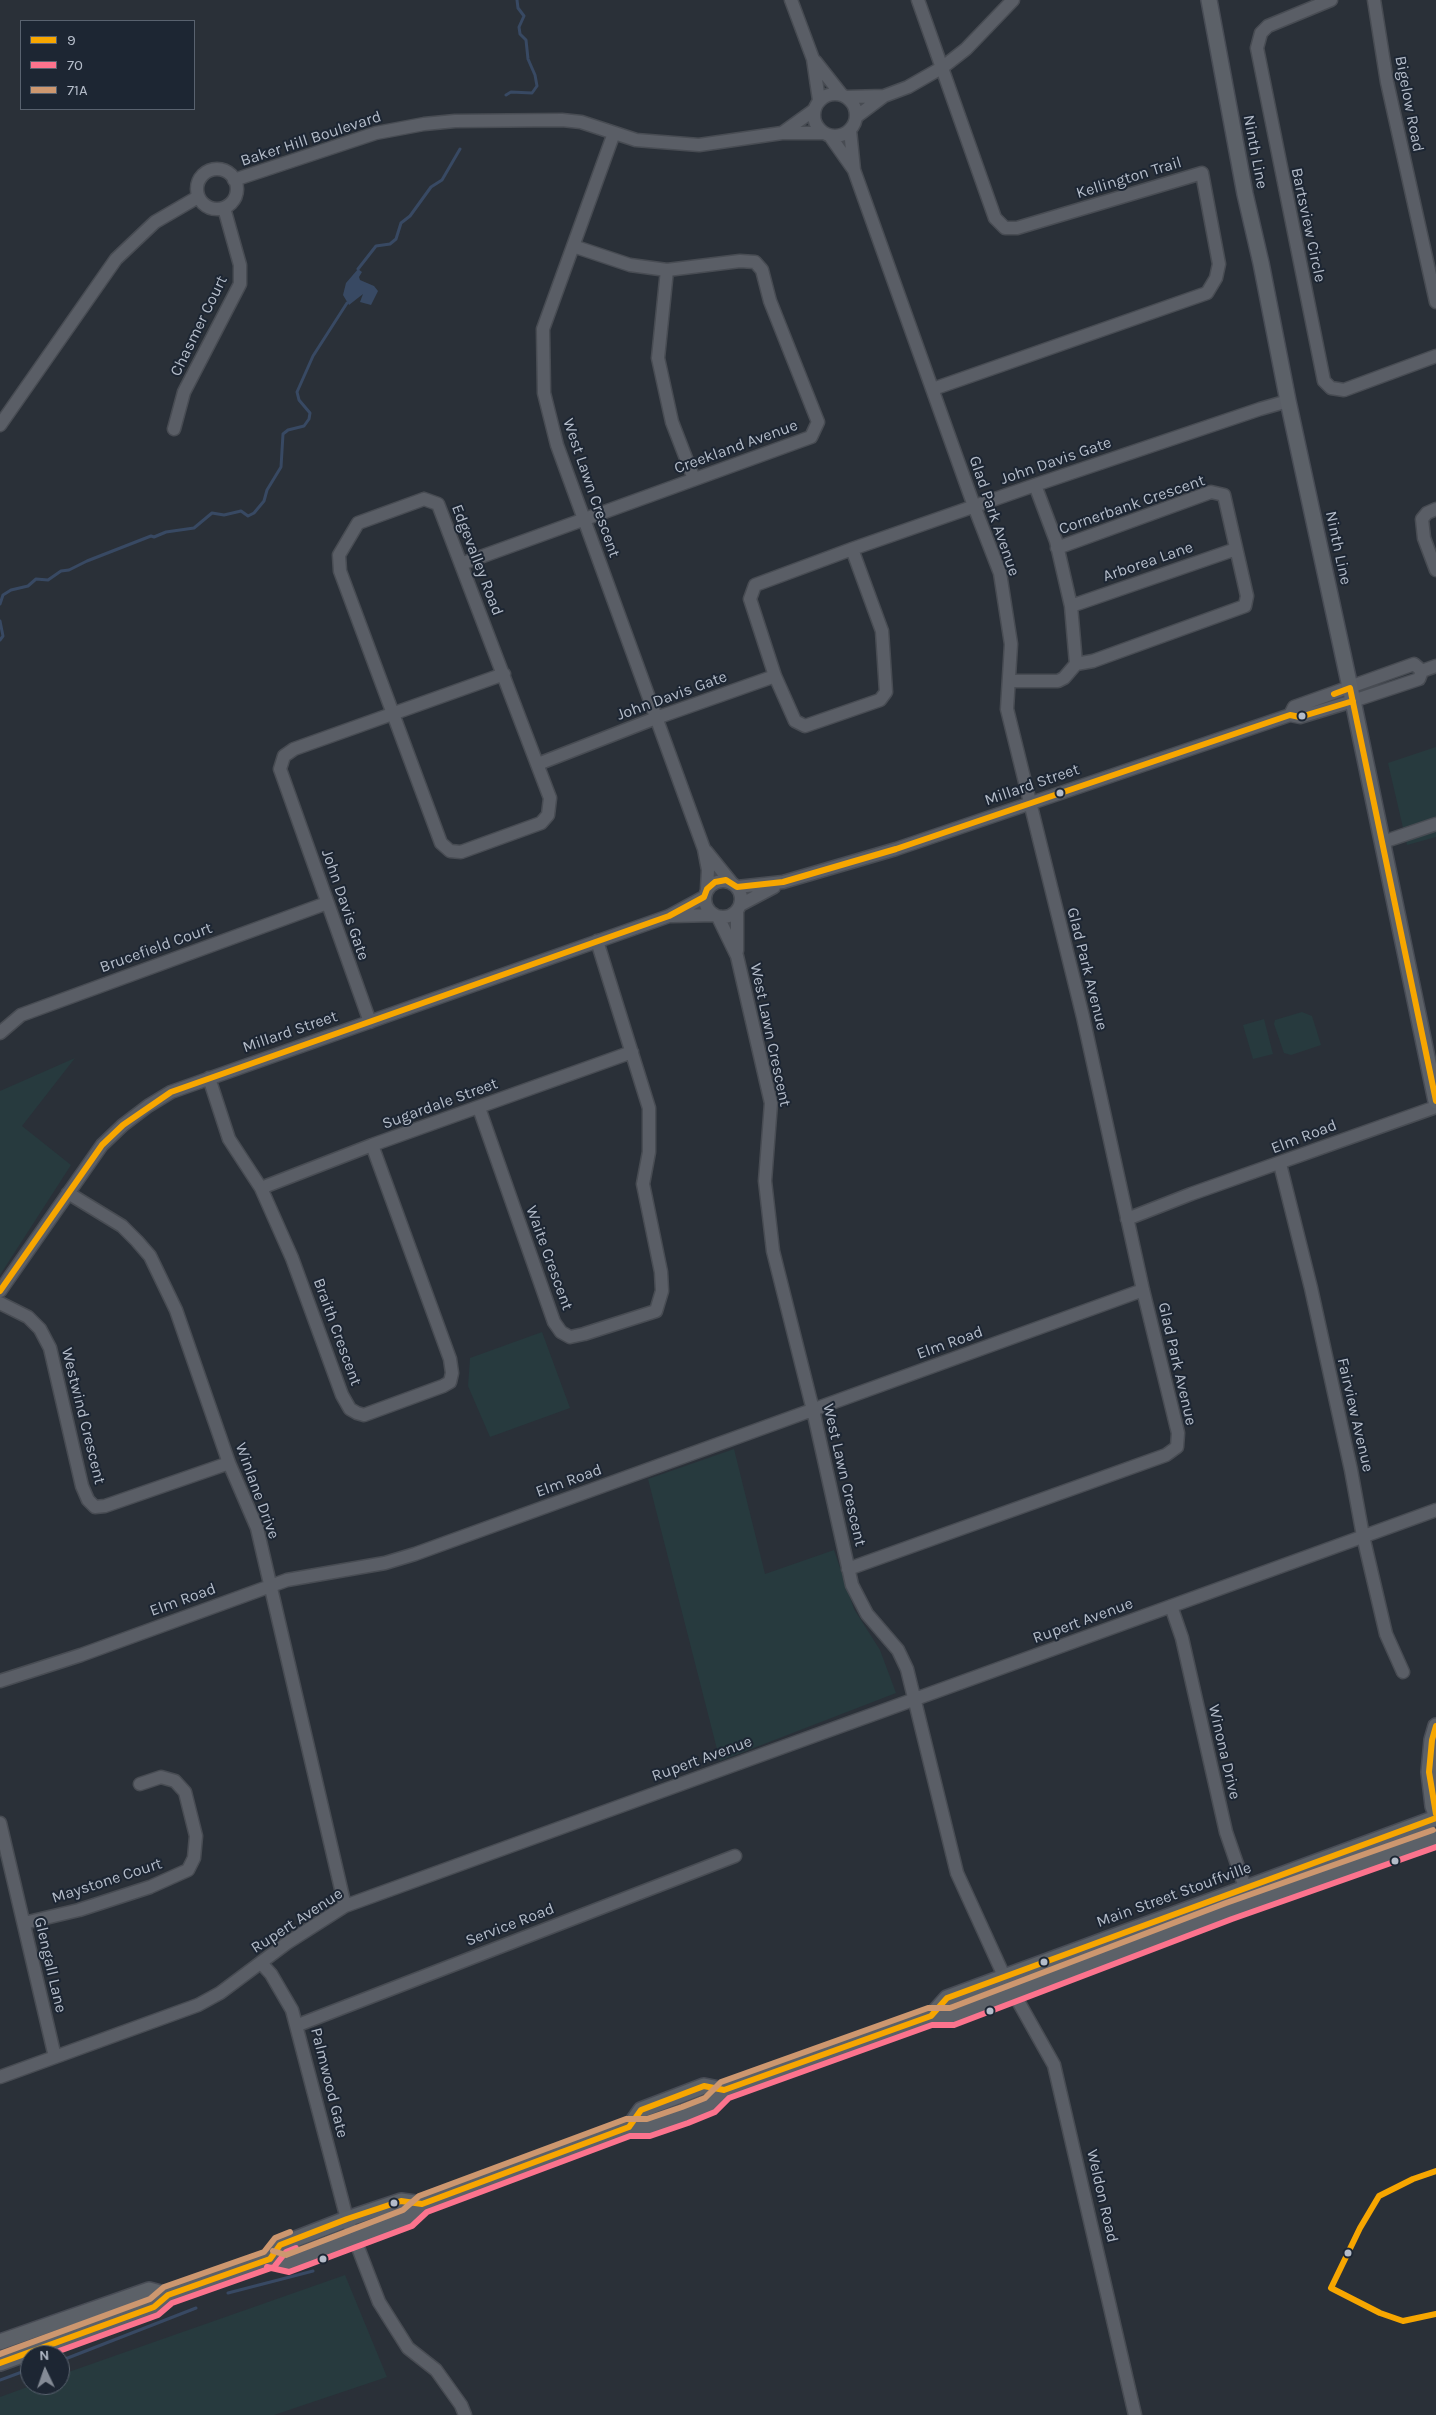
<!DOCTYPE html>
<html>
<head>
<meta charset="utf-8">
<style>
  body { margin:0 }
  #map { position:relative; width:1436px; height:2415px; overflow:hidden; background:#2a3038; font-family:Karla,sans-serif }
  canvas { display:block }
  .legend { position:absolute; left:20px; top:20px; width:175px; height:90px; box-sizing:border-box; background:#1d2633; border:1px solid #59626f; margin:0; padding:6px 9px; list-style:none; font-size:15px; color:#b4bcc9 }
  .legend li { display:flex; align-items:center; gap:10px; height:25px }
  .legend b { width:25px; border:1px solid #59626f }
  .north { position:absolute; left:20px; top:2345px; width:50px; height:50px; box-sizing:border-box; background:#1d2633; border:1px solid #59626f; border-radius:50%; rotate:357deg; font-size:14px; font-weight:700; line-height:20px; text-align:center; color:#b4bcc9 }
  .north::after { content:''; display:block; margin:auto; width:18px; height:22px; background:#848b96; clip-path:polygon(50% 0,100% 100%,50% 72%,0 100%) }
</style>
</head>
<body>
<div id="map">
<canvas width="1436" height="2415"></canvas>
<ul class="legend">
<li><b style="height:6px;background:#f7a600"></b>9</li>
<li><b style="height:6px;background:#fc738d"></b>70</li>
<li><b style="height:6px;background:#cd976f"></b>71A</li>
</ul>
<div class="north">N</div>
</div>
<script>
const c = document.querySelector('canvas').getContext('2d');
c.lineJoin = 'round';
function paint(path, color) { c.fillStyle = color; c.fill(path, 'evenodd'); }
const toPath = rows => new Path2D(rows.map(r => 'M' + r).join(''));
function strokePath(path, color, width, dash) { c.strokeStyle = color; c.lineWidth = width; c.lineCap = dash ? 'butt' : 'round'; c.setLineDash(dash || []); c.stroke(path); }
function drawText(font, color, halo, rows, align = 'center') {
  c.font = font + ' Karla,sans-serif'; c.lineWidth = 4; c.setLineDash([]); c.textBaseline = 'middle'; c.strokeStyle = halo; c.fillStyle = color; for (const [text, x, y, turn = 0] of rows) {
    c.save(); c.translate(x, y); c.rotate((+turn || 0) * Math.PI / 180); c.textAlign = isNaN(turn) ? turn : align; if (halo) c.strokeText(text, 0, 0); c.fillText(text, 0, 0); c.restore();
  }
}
paint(toPath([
  [1436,747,1436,837,1407,845,1388,763],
  [1302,1012,1312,1016,1321,1045,1291,1055,1284,1053,1274,1024,1275,1020],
  [1264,1019,1273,1054,1253,1059,1243,1025],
  [75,1058,22,1126,71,1165,0,1275,0,1091],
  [542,1332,570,1408,490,1437,468,1386,470,1358],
  [734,1449,765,1574,834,1550,854,1609,880,1650,896,1693,720,1761,648,1479],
  [345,2275,387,2377,274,2415,0,2415,0,2397,33,2385,60,2385,60,2375]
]), '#273a3e');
paint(toPath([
  [358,269,362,272,359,277,360,280,374,286,378,291,371,305,360,302,363,294,349,305,343,295,346,283]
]), '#384963');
strokePath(toPath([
  [506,95,511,92,532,93,537,86,535,75,528,59,526,40,520,34,519,27,524,16,518,8,517,0],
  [358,269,376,246,390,244,396,239,401,223,410,216,431,187,442,180,460,149],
  [0,604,3,595,11,590,28,586,36,579,48,580,61,571,69,570,87,561,151,536,154,537,166,532,194,528,212,513,224,515,241,511,248,516,254,513,264,501,267,490,281,467,283,434,288,430,304,426,309,419,310,413,299,400,297,392,313,356,347,303],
  [0,621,3,636,0,640],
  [228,2293,313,2271],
  [60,2361,196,2308],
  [0,2380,30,2369]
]), '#384963', 3);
const minor = toPath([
  [791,0,813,59,819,100],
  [918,0,995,218,1005,228,1017,228,1202,173,1219,264,1216,278,1207,293,933,389],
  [1331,0,1268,26,1261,33,1257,48,1324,381,1331,388,1344,390,1436,356],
  [1374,0,1387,82,1436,302],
  [815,61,841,94],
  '814 115a21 21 0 1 1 42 0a21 21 0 1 1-42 0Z',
  [847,97,884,96],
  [856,117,884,96,908,87,943,67,966,49,1013,0],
  [614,133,543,329,544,393,557,445,704,849,708,870,707,889],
  [782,133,814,110],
  [830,136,854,170],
  '197 189a20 20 0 1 1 40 0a20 20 0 1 1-40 0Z',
  [234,180,376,133,424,124,455,121,562,120,581,122,636,140,699,145,782,133,823,133],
  [667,270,658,358,672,422,694,479],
  [0,425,116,259,155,222,198,197],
  [174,429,184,392,240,284,240,265,224,208],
  [424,499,438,504,550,798,548,815,541,823,461,852,450,851,441,843,340,571,339,555,358,523,424,499],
  [1436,509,1427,513,1422,519,1424,538,1436,570],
  [1057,548,1211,492,1224,495,1247,596,1245,606,1093,661,1076,664],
  [852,549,882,631,886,692,880,700,805,726,795,721,775,676,750,599,755,585,852,549,1035,485,1260,409,1288,401],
  [461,564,811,437,818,422,770,301,762,270,755,262,740,261,667,270,630,265,573,246],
  [1071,606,1236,549],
  [1422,671,1436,666],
  [1009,681,1058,681,1064,678,1076,664,1071,606,1056,541,1035,485],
  [1290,715,1294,707,1414,664,1422,671],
  [538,764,656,718,775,676],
  [1383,842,1436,824],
  [706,851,731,882],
  '705 899a18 18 0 1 1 36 0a18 18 0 1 1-36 0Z',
  [737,887,783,882,896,849,1290,715,1300,717,1353,701,1419,679,1422,671],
  [740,905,774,887],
  [737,911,737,951],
  [672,916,715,915],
  [718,917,737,956,771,1103,765,1181,773,1251,813,1410,852,1585,867,1614,898,1650,907,1669,957,1873,1004,1976,1054,2065,1135,2415],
  [370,1022,280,769,284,756,294,749,504,674],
  [0,1033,21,1015,327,903],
  [209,1078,229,1139,261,1188,292,1258,342,1395,350,1409,357,1413,364,1415,443,1386,450,1382,452,1373,450,1359,372,1145],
  [479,1108,554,1322,561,1332,570,1337,584,1334,656,1311,662,1291,661,1272,643,1184,649,1152,649,1108,597,941],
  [1280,1164,1311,1288,1351,1470,1363,1536,1386,1634,1403,1672],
  [261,1188,372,1145,632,1052],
  [68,1193,122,1226,137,1241,150,1256,176,1310,229,1463,257,1528,345,1906],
  [1127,1219,1191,1194,1436,1107],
  [0,1291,102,1145,123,1125,148,1106,171,1092,669,916,704,897],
  [0,1303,28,1317,40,1329,50,1348,82,1486,88,1500,95,1507,105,1506,229,1463],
  [848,1569,1166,1455,1177,1447,1178,1433,1143,1290,1083,1017,1007,709,1011,644,1000,573,974,506,854,170,850,130],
  [1171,1606,1182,1638,1226,1832,1248,1896],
  [0,1681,81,1655,287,1580,385,1563,415,1554,1143,1290],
  [0,1823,55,2057],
  [24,1923,79,1910,150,1887,188,1870,194,1858,196,1836,185,1792,175,1781,161,1777,140,1784],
  [261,1963,271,1974,292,2010,347,2219,379,2302,408,2348,436,2370,461,2405,465,2415],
  [298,2025,735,1856],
  [0,2077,198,2005,220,1993,287,1943,345,1906,1436,1510]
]);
const major = toPath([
  [1209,0,1245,194,1261,263,1288,401,1353,701,1436,1101],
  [1436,1726,1432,1740,1429,1772,1433,1806,1436,1814],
  [931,2016,947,1998,1436,1818],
  [629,2127,641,2110,704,2086,724,2090],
  [270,2259,286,2264,408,2218,422,2204,629,2127,648,2128,685,2115,710,2105,724,2090,931,2016,951,2017,1229,1911,1436,1838],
  [0,2342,149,2290,168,2295],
  [0,2363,154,2307,168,2295,270,2259,280,2245,347,2219,401,2201,422,2204]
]);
strokePath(minor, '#484c53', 15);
strokePath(major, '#484c55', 18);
strokePath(minor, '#5a5e66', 12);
strokePath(major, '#5c6168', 15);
strokePath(toPath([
  [1334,694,1350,688,1436,1101],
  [0,1291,102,1145,123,1125,171,1092,669,916,704,897,707,889,715,882,726,880,737,887,783,882,896,849,1290,715,1300,717,1353,701],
  [1436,1726,1432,1740,1429,1772,1436,1814],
  [1436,2171,1413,2179,1379,2196,1360,2228,1331,2288,1380,2313,1403,2321,1436,2314],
  [0,2363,154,2307,168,2295,270,2259,280,2245,347,2219,401,2201,422,2204,629,2127,641,2110,704,2086,724,2090,931,2016,947,1998,1436,1818]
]), '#f7a600', 6);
strokePath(toPath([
  [267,2267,289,2272,412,2226,427,2212,630,2136,650,2136,688,2123,715,2112,729,2098,932,2025,954,2025,1232,1919,1436,1847],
  [48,2355,158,2315,172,2303,274,2267,286,2252,296,2248]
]), '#fc738d', 6);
strokePath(toPath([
  [273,2251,286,2255,403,2210,419,2196,626,2119,647,2119,682,2107,705,2098,721,2082,928,2008,950,2008,1226,1903,1433,1830],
  [0,2354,150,2299,164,2287,264,2252,275,2238,290,2232]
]), '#cd976f', 6);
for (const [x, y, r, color] of [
  [1302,716,4.5,"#b4bcc9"],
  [1060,793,4.5,"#b4bcc9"],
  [1395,1861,4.5,"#b4bcc9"],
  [1044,1962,4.5,"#b4bcc9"],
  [990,2011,4.5,"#b4bcc9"],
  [394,2203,4.5,"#b4bcc9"],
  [1348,2253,4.5,"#b4bcc9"],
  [323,2259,4.5,"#b4bcc9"]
]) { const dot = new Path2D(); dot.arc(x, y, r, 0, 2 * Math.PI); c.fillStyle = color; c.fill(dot); strokePath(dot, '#1d2633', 2); }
drawText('16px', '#b4bcc9', '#1d2633', [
  ["Bigelow Road",1409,104,79],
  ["Baker Hill Boulevard",311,139,-18],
  ["Ninth Line",1255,152,79],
  ["Kellington Trail",1129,178,-17],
  ["Bartsview Circle",1308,225,78],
  ["Chasmer Court",199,326,-64],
  ["Creekland Avenue",736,447,-20],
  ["John Davis Gate",1056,461,-19],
  ["West Lawn Crescent",591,488,71],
  ["Cornerbank Crescent",1132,505,-19],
  ["Glad Park Avenue",994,516,71],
  ["Ninth Line",1338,548,78],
  ["Edgevalley Road",477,560,69],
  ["Arborea Lane",1148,562,-19],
  ["John Davis Gate",672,696,-20],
  ["Millard Street",1032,785,-19],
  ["John Davis Gate",345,905,71],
  ["Brucefield Court",156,948,-20],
  ["Glad Park Avenue",1087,969,76],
  ["Millard Street",290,1032,-19],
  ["West Lawn Crescent",770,1035,78],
  ["Sugardale Street",440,1104,-20],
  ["Elm Road",1304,1137,-21],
  ["Waite Crescent",549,1258,70],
  ["Braith Crescent",337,1332,70],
  ["Elm Road",950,1343,-20],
  ["Glad Park Avenue",1177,1364,77],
  ["Fairview Avenue",1355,1415,77],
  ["Westwind Crescent",83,1416,76],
  ["West Lawn Crescent",844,1475,77],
  ["Elm Road",569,1481,-20],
  ["Winlane Drive",257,1491,70],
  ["Elm Road",183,1600,-20],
  ["Rupert Avenue",1083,1621,-20],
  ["Winona Drive",1224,1752,77],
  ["Rupert Avenue",702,1759,-20],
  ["Maystone Court",107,1881,-18],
  ["Main Street Stouffville",1174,1895,-20],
  ["Rupert Avenue",297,1921,-33],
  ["Service Road",510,1925,-21],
  ["Glengall Lane",50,1965,77],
  ["Palmwood Gate",329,2083,76],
  ["Weldon Road",1102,2196,77]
]);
</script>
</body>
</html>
